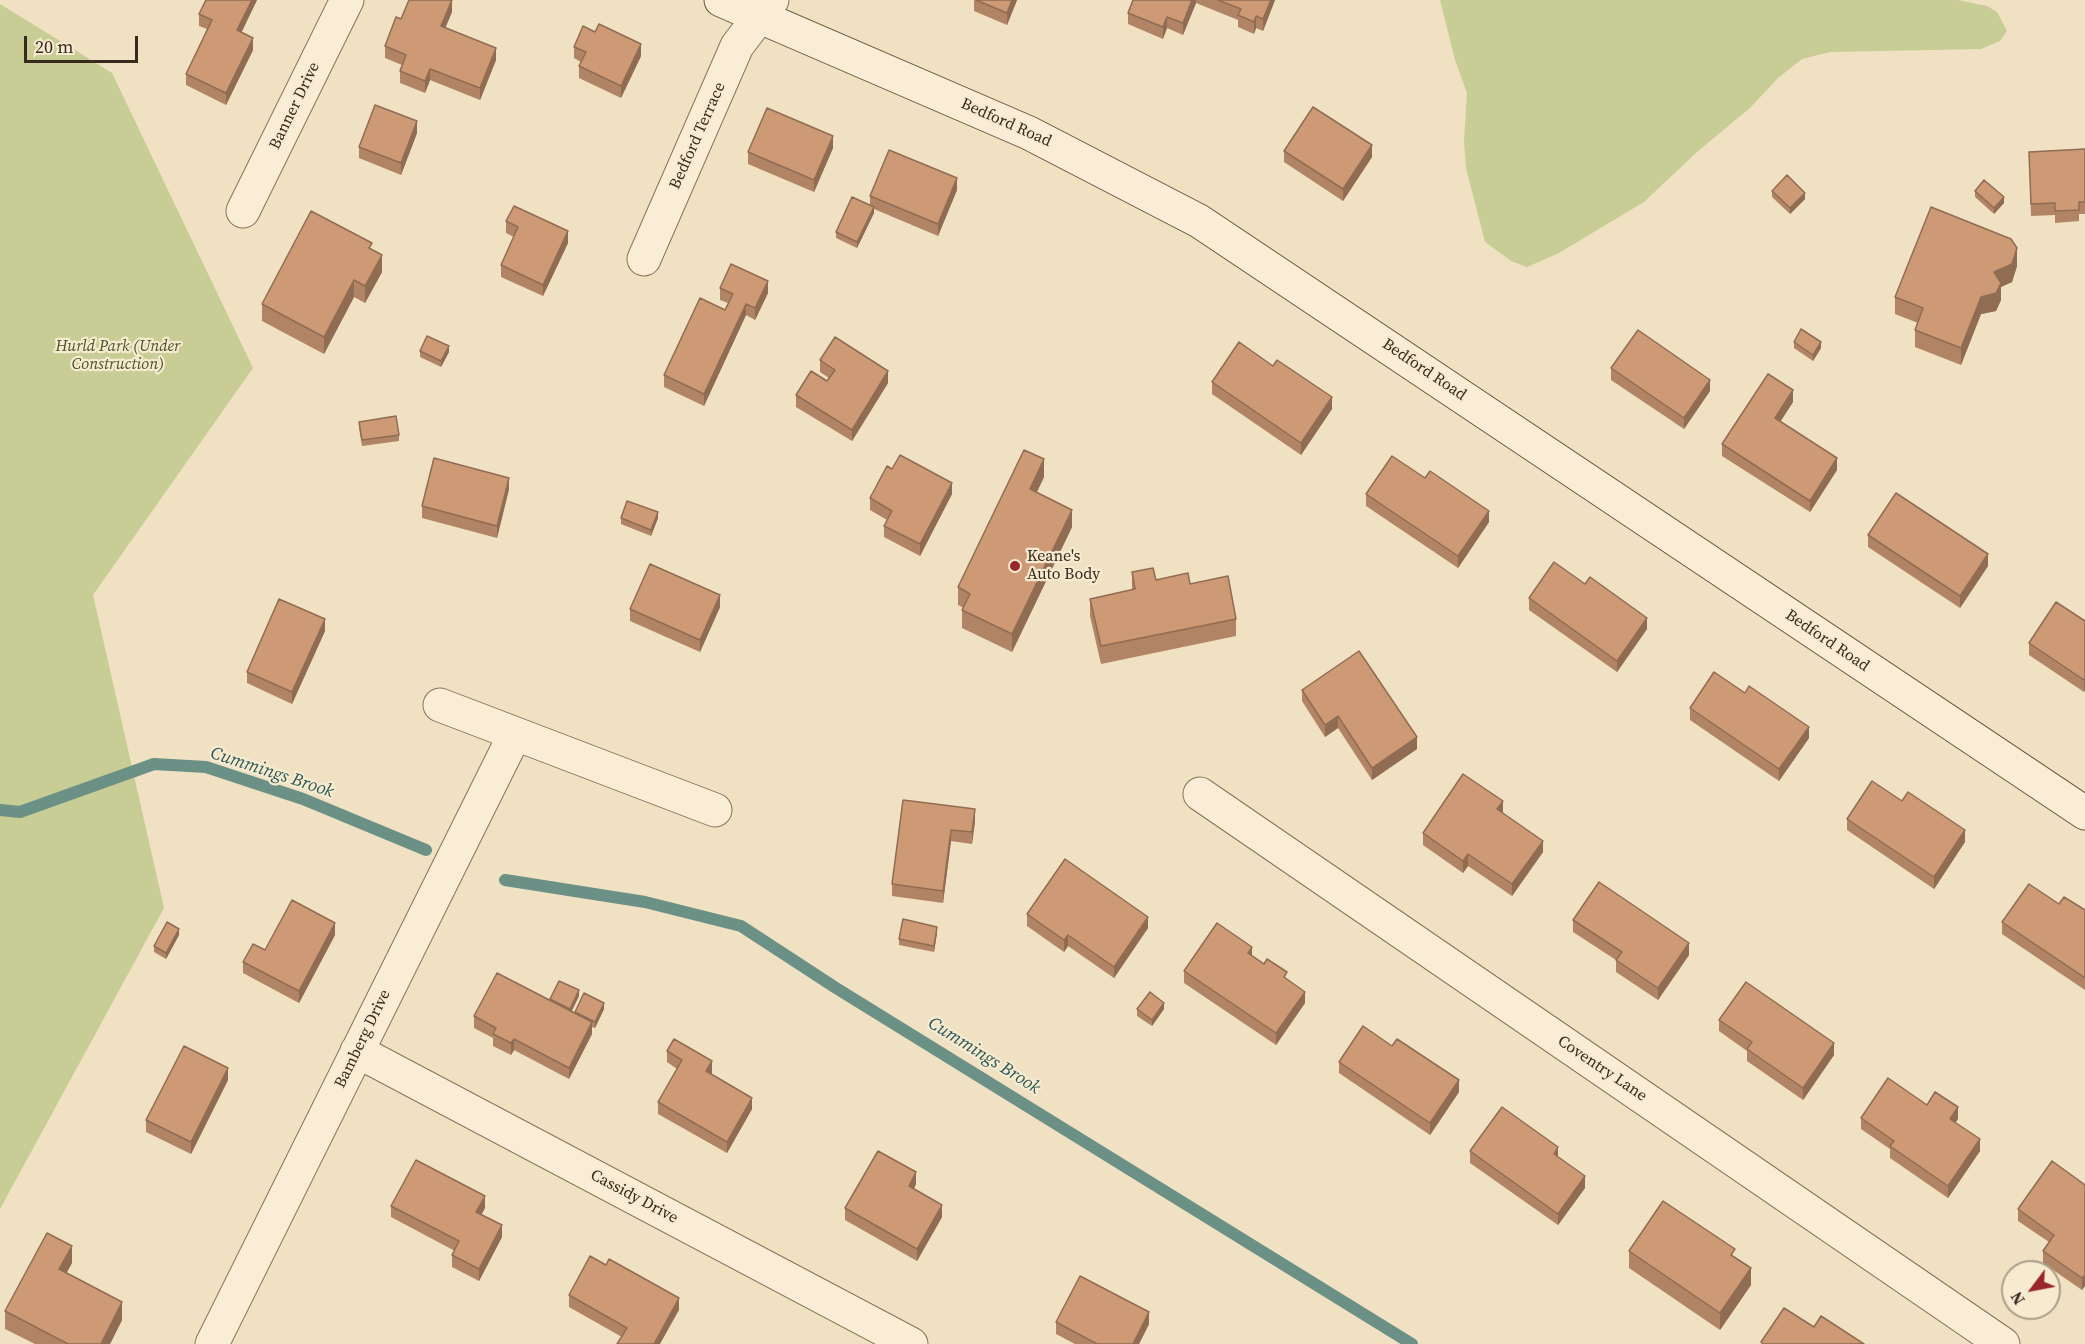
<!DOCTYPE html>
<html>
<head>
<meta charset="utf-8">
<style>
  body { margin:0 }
  #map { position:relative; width:2085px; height:1344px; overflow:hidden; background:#efe1c2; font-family:"Source Serif 4",serif }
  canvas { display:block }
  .north { position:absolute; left:2001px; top:1260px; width:60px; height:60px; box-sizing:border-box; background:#f6ebd1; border:2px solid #aa9e89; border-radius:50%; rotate:238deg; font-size:16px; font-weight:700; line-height:24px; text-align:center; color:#382a1d }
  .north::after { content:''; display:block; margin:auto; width:21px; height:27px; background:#992729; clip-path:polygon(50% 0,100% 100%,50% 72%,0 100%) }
  .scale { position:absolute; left:24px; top:36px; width:114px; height:27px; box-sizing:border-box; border:3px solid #382a1d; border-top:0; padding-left:8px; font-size:18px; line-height:21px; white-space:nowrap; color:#382a1d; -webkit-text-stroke:4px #f6ebd1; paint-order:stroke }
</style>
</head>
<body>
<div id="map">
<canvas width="2085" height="1344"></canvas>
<div class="north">N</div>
<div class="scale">20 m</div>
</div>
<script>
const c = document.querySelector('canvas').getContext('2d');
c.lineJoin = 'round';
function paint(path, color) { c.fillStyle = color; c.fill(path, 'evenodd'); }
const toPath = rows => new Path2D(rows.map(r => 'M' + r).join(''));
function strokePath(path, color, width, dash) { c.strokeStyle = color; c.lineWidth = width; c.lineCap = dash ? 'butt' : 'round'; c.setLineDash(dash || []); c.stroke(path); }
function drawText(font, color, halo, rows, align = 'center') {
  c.font = font + ' "Source Serif 4",serif'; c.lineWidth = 4.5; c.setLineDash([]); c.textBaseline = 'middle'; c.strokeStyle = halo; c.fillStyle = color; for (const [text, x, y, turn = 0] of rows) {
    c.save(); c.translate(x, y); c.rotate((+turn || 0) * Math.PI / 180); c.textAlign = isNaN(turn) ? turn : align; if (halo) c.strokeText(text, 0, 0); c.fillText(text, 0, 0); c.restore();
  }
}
paint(toPath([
  [1440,0,1958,0,1987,6,1997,12,2007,31,2000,41,1981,49,1830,52,1802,59,1778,78,1750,108,1697,152,1644,202,1559,253,1527,267,1511,261,1485,242,1466,168,1464,141,1467,93,1455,60],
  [0,4,112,73,253,368,93,595,164,908,0,1209]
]), '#c7cd95');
strokePath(toPath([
  [0,810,20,812,154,764,206,767,303,799,426,850],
  [505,880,645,902,741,926,836,988,1412,1344]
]), '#6b9086', 12);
const street = toPath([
  [243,211,347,0],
  [644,259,737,46,772,0],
  [440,705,715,810],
  [1200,794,2003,1344],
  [357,1051,911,1344],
  [212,1344,515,734]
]);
const secondary = toPath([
  [721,0,1029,133,1199,221,2085,813]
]);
strokePath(street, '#897258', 35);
strokePath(secondary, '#6b533c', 35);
strokePath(street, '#f9eed5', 33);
strokePath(secondary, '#f9eed5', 33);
paint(toPath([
  [206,0,257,0,241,32,253,50,226,105,186,85,186,74,207,29,199,26,199,14],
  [974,0,1017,0,1007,25,974,11],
  [1133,0,1275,0,1263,31,1256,28,1254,34,1238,27,1238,20,1196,3,1183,35,1167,28,1163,39,1128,24,1128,13],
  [452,12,445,28,496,60,480,100,430,80,425,93,400,83,400,71,402,65,385,58,385,46,401,19],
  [574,47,641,56,621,98,579,78,579,66,581,62,574,58],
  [417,133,401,175,359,158,359,147],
  [833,148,814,192,748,164,748,152],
  [2085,149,2085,214,2079,214,2079,221,2055,223,2055,215,2031,216,2029,152],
  [1284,151,1372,157,1343,201,1284,162],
  [957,190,938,236,874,209,874,213,857,248,836,238,836,232,870,205,870,196],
  [1772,191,1805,199,1790,214,1772,197],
  [1975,191,2004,203,1994,214,1975,197],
  [506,221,568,243,543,296,501,277,501,265,514,237,506,233],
  [372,249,382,272,365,303,354,297,324,354,262,321,262,304],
  [2017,266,2012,282,2001,287,2001,300,1996,311,1981,314,1961,365,1915,347,1915,330,1918,323,1895,314,1895,297],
  [720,288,768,293,755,320,746,315,704,406,664,387,664,375,725,310,728,303,720,300],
  [1794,342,1821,348,1813,361,1794,348],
  [420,351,449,352,441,367,420,357],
  [820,360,888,383,852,441,796,407,796,395,827,381,829,378,820,372],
  [1273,366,1332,409,1301,455,1212,394,1212,382],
  [1611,368,1710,391,1684,429,1611,380],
  [1793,402,1780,422,1837,470,1810,512,1722,456,1722,444],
  [359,422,399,435,399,441,362,446,359,428],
  [892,469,952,494,920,556,884,537,884,526,887,520,870,510,870,498],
  [1044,477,1037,492,1072,527,1012,652,962,628,962,610,964,608,958,605,958,587],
  [509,489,497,538,422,518,422,506],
  [1366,494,1489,522,1458,568,1366,506],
  [621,518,658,518,651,536,621,524],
  [1868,535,1988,566,1960,608,1868,547],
  [1132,572,1156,580,1190,584,1236,619,1236,636,1101,664,1090,616,1090,599,1132,590],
  [1585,584,1647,629,1617,672,1529,610,1529,598],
  [720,607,700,652,630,621,630,609],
  [2085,621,2084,692,2029,655,2029,643],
  [325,631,292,704,247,683,247,672],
  [1302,690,1417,749,1372,780,1338,728,1325,737,1302,701],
  [1745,693,1809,738,1779,781,1690,720,1690,708],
  [903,800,975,821,972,844,951,841,943,903,892,896,892,884],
  [1502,813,1543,852,1512,896,1468,866,1463,873,1423,845,1423,833],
  [1847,819,1965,842,1934,889,1847,830],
  [2059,904,2085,910,2085,990,2002,934,2002,922],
  [1027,914,1148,928,1114,978,1068,946,1064,952,1027,926],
  [1573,920,1689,955,1658,1000,1616,972,1616,960,1573,932],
  [937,933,934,952,899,945,899,939],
  [179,935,166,959,154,952,154,946],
  [335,935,299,1003,243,973,243,962,265,950],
  [1252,955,1287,979,1305,1003,1276,1045,1184,983,1184,971],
  [579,996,571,1011,575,1013,575,1012,604,1009,595,1028,592,1027,592,1034,569,1079,514,1050,511,1055,493,1046,493,1038,474,1028,474,1016,550,1000],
  [1137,1009,1164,1009,1152,1026,1137,1016],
  [1719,1020,1834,1055,1803,1100,1747,1061,1747,1051,1719,1031],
  [1392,1046,1459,1092,1430,1135,1339,1073,1339,1062],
  [667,1051,712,1073,711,1074,752,1109,727,1153,658,1114,658,1102,677,1069,667,1062],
  [228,1080,191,1154,146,1132,146,1120],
  [1927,1105,1958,1119,1955,1123,1980,1151,1948,1198,1890,1158,1890,1149,1861,1129,1861,1118],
  [1470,1151,1558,1157,1585,1188,1558,1225,1470,1163],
  [916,1184,914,1189,942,1217,917,1261,845,1220,845,1208],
  [2085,1185,2082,1290,2043,1263,2043,1251,2049,1242,2018,1221,2018,1209],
  [391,1206,485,1208,481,1215,502,1237,479,1281,452,1267,452,1255,455,1251,391,1217],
  [1629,1251,1735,1257,1751,1285,1720,1330,1629,1268],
  [72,1263,66,1273,122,1320,110,1344,35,1344,5,1329,5,1311],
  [569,1295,679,1310,622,1337,569,1307],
  [1056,1322,1149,1324,1139,1344,1075,1344,1056,1334]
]), '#b18465');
paint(toPath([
  [252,0,257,0,237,42,237,30],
  [452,0,452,12,441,38,441,26],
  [1012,0,1017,0,1007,25,1007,13],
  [1192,0,1196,0,1196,3,1183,35,1183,23],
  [1271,0,1275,0,1263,31,1263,19],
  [1256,16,1256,28,1254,34,1254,22],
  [1167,17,1167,28,1163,39,1163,27],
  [253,38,253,50,226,105,226,93],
  [641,44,641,56,621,98,621,86],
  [496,48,496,60,480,100,480,88],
  [430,69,430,80,425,93,425,81],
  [417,121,417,133,401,175,401,163],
  [833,136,833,148,814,192,814,180],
  [1372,145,1372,157,1343,201,1343,189],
  [957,178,957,190,938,236,938,224],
  [1805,193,1805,199,1790,214,1790,208],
  [2004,197,2004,203,1994,214,1994,208],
  [874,207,874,213,857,248,857,242],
  [568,231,568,243,543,296,543,285],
  [2017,248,2017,266,2012,282,2001,287,2001,300,1996,311,1981,314,1961,365,1961,348,1981,297,1994,272],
  [382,255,382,272,365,303,365,286],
  [354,280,354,297,324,354,324,337],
  [768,281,768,293,755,320,755,308],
  [746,304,746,315,704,406,704,394],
  [1821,342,1821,348,1813,361,1813,355],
  [449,346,449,352,441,367,441,361],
  [888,371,888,383,852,441,852,430],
  [1710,380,1710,391,1684,429,1684,418],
  [1793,390,1793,402,1775,430,1775,418],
  [1332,397,1332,409,1301,455,1301,443],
  [1837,458,1837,470,1810,512,1810,501],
  [1044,459,1044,477,1030,506,1030,489],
  [509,478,509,489,497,538,497,526],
  [952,483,952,494,920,556,920,544],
  [1072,510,1072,527,1012,652,1012,634],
  [1489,511,1489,522,1458,568,1458,556],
  [658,512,658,518,651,536,651,530],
  [1988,554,1988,566,1960,608,1960,596],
  [720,595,720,607,700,652,700,640],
  [1647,618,1647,629,1617,672,1617,661],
  [325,619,325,631,292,704,292,692],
  [2085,678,2085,690,2084,692,2084,680],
  [1338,716,1338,728,1325,737,1325,725],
  [1809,727,1809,738,1779,781,1779,769],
  [1417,737,1417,749,1372,780,1372,768],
  [1503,801,1503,813,1497,821,1497,809],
  [975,809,975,821,972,844,972,832],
  [951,830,951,841,943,903,943,891],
  [1965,830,1965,842,1934,889,1934,877],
  [1543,841,1543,852,1512,896,1512,884],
  [1468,854,1468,866,1463,873,1463,861],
  [1148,917,1148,928,1114,978,1114,967],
  [335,923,335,935,299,1003,299,991],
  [937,927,937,933,934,952,934,946],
  [179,929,179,935,166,959,166,953],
  [1068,935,1068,946,1064,952,1064,940],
  [1689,943,1689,955,1658,1000,1658,988],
  [1252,947,1252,959,1248,953],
  [579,990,579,996,570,1015,570,1009],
  [1305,992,1305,1003,1276,1045,1276,1033],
  [604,1003,604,1009,595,1028,595,1022],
  [1164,1003,1164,1009,1152,1026,1152,1020],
  [592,1022,592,1034,569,1079,569,1068],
  [514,1039,514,1050,511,1055,511,1043],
  [1834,1043,1834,1055,1803,1100,1803,1088],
  [712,1061,712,1073,706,1083,706,1071],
  [228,1068,228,1080,191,1154,191,1142],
  [1459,1080,1459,1092,1430,1135,1430,1123],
  [752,1098,752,1109,727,1153,727,1142],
  [1958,1107,1958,1119,1950,1131,1950,1119],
  [1980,1139,1980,1151,1948,1198,1948,1186],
  [1558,1147,1558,1159,1554,1154],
  [916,1172,916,1184,909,1198,909,1186],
  [1585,1176,1585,1188,1558,1225,1558,1214],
  [485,1196,485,1208,476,1224,476,1212],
  [942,1205,942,1217,917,1261,917,1249],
  [502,1225,502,1237,479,1281,479,1269],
  [72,1246,72,1263,59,1287,59,1269],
  [1751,1268,1751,1285,1720,1330,1720,1313],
  [2085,1275,2085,1286,2082,1290,2082,1278],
  [679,1298,679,1310,660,1344,654,1344],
  [122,1302,122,1320,110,1344,101,1344],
  [1149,1312,1149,1324,1139,1344,1133,1344]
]), '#906c53');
const building = toPath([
  [206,0,252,0,237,30,253,38,226,93,186,74,212,20,199,14,206,0],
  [409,0,452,0,441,26,496,48,480,88,430,69,425,81,400,71,406,55,385,46,396,17,401,19,409,0],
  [976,0,1012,0,1007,13,976,0],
  [1133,0,1192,0,1183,23,1167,17,1163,27,1128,13,1133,0],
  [1218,0,1271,0,1263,19,1256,16,1254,22,1238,15,1241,9,1218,0],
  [599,24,641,44,621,86,579,66,586,52,574,47,583,26,595,32,599,24],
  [375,105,417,121,401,163,359,147,375,105],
  [1313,107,1372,145,1343,189,1284,151,1313,107],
  [767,108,833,136,814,180,748,152,767,108],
  [2085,149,2085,202,2079,202,2079,210,2055,211,2055,203,2031,204,2029,152,2085,149],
  [889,150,957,178,938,224,870,196,889,150],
  [1787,175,1805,193,1790,208,1772,191,1787,175],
  [1984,180,2004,197,1994,208,1975,191,1984,180],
  [852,197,874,207,857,242,836,232,852,197],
  [514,206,568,231,543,285,501,265,518,227,506,221,514,206],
  [1931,207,2011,239,2017,248,2012,264,1994,272,2001,283,1996,293,1981,297,1961,348,1915,330,1923,308,1895,297,1931,207],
  [311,211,372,243,369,248,382,255,365,286,354,280,324,337,262,304,311,211],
  [731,264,768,281,755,308,746,304,704,394,664,375,700,298,725,310,733,294,720,288,731,264],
  [1801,329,1821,342,1813,355,1794,342,1801,329],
  [1638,330,1710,380,1684,418,1611,368,1638,330],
  [427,336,449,346,441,361,420,351,427,336],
  [835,337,888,371,852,430,796,395,811,371,827,381,835,370,820,360,835,337],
  [1239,342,1273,366,1277,360,1332,397,1301,443,1212,382,1239,342],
  [1768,374,1793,390,1775,418,1837,458,1810,501,1722,444,1768,374],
  [396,416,399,435,362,440,359,422,396,416],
  [1024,450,1044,459,1030,489,1072,510,1012,634,962,610,970,594,958,587,1024,450],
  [900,455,952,483,920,544,884,526,892,511,870,498,887,466,892,469,900,455],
  [1392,456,1425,478,1430,471,1489,511,1458,556,1366,494,1392,456],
  [434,458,509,478,497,526,422,506,434,458],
  [1896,493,1988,554,1960,596,1868,535,1896,493],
  [627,501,658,512,651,530,621,518,627,501],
  [1554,562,1585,584,1590,577,1647,618,1617,661,1529,598,1554,562],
  [650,564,720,595,700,640,630,609,650,564],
  [1153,568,1156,580,1188,573,1190,584,1228,576,1236,619,1101,646,1090,599,1135,589,1132,572,1153,568],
  [279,599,325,619,292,692,247,672,279,599],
  [2056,602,2085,621,2085,678,2084,680,2029,643,2056,602],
  [1359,651,1417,737,1372,768,1338,716,1325,725,1302,690,1359,651],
  [1714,672,1745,693,1749,686,1809,727,1779,769,1690,708,1714,672],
  [1463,774,1503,801,1497,809,1543,841,1512,884,1468,854,1463,861,1423,833,1463,774],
  [1872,781,1902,801,1908,792,1965,830,1934,877,1847,819,1872,781],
  [903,800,975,809,972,832,951,830,943,891,892,884,903,800],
  [1065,859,1148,917,1114,967,1068,935,1064,940,1027,914,1065,859],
  [1599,882,1689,943,1658,988,1616,960,1622,952,1573,920,1599,882],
  [2029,884,2059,904,2064,897,2085,910,2085,978,2002,922,2029,884],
  [292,900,335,923,299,991,243,962,253,944,265,950,292,900],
  [903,919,937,927,934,946,899,939,903,919],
  [167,922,179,929,166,953,154,946,167,922],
  [1217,923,1252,947,1248,953,1264,964,1267,959,1287,972,1284,977,1305,992,1276,1033,1184,971,1217,923],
  [497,973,592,1022,569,1068,514,1039,511,1043,493,1034,496,1028,474,1016,497,973],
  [559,981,579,990,570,1009,550,999,559,981],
  [1746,982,1834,1043,1803,1088,1747,1049,1752,1042,1719,1020,1746,982],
  [1150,992,1164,1003,1152,1020,1137,1009,1150,992],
  [584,993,604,1003,595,1022,575,1012,584,993],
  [1363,1026,1392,1046,1397,1039,1459,1080,1430,1123,1339,1062,1363,1026],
  [674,1039,712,1061,706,1071,752,1098,727,1142,658,1102,682,1060,667,1051,674,1039],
  [184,1046,228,1068,191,1142,146,1120,184,1046],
  [1888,1078,1927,1105,1935,1092,1958,1107,1950,1119,1980,1139,1948,1186,1890,1146,1894,1141,1861,1118,1888,1078],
  [1502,1107,1558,1147,1554,1154,1585,1176,1558,1214,1470,1151,1502,1107],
  [878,1151,916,1172,909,1186,942,1205,917,1249,845,1208,878,1151],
  [416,1160,485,1196,476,1212,502,1225,479,1269,452,1255,459,1241,391,1206,416,1160],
  [2052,1161,2085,1185,2085,1275,2082,1278,2043,1251,2054,1235,2018,1209,2052,1161],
  [1663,1201,1735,1249,1731,1255,1751,1268,1720,1313,1629,1251,1663,1201],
  [47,1233,72,1246,59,1269,122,1302,101,1344,68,1344,5,1311,47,1233],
  [590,1256,606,1265,609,1259,679,1298,654,1344,617,1344,627,1328,569,1295,590,1256],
  [1080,1276,1149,1312,1133,1344,1097,1344,1056,1322,1080,1276],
  [1784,1308,1814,1327,1821,1316,1864,1344,1763,1344,1761,1342,1784,1308]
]);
paint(building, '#ce9a76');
strokePath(building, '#906c53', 1.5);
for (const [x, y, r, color] of [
  [1015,566,6,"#992729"]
]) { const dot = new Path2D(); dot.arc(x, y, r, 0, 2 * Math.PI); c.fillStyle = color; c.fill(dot); strokePath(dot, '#f6ebd1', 2); }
drawText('16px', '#382a1d', '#f6ebd1', [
  ["Banner Drive",295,106,-64],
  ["Bedford Road",1006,123,24],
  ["Bedford Terrace",698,136,-66],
  ["Bedford Road",1424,370,34],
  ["Bedford Road",1827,641,34],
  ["Bamberg Drive",363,1039,-64],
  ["Coventry Lane",1602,1069,34],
  ["Cassidy Drive",634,1197,28]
]);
drawText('italic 16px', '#495523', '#f6ebd1', [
  ["Hurld Park (Under",118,347],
  ["Construction)",118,365]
]);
drawText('16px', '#382a1d', '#f6ebd1', [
  ["Keane's",1027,557],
  ["Auto Body",1027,575]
], 'left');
drawText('italic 18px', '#2c5855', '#f6ebd1', [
  ["Cummings Brook",272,773,18],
  ["Cummings Brook",984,1056,32]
]);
</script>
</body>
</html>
